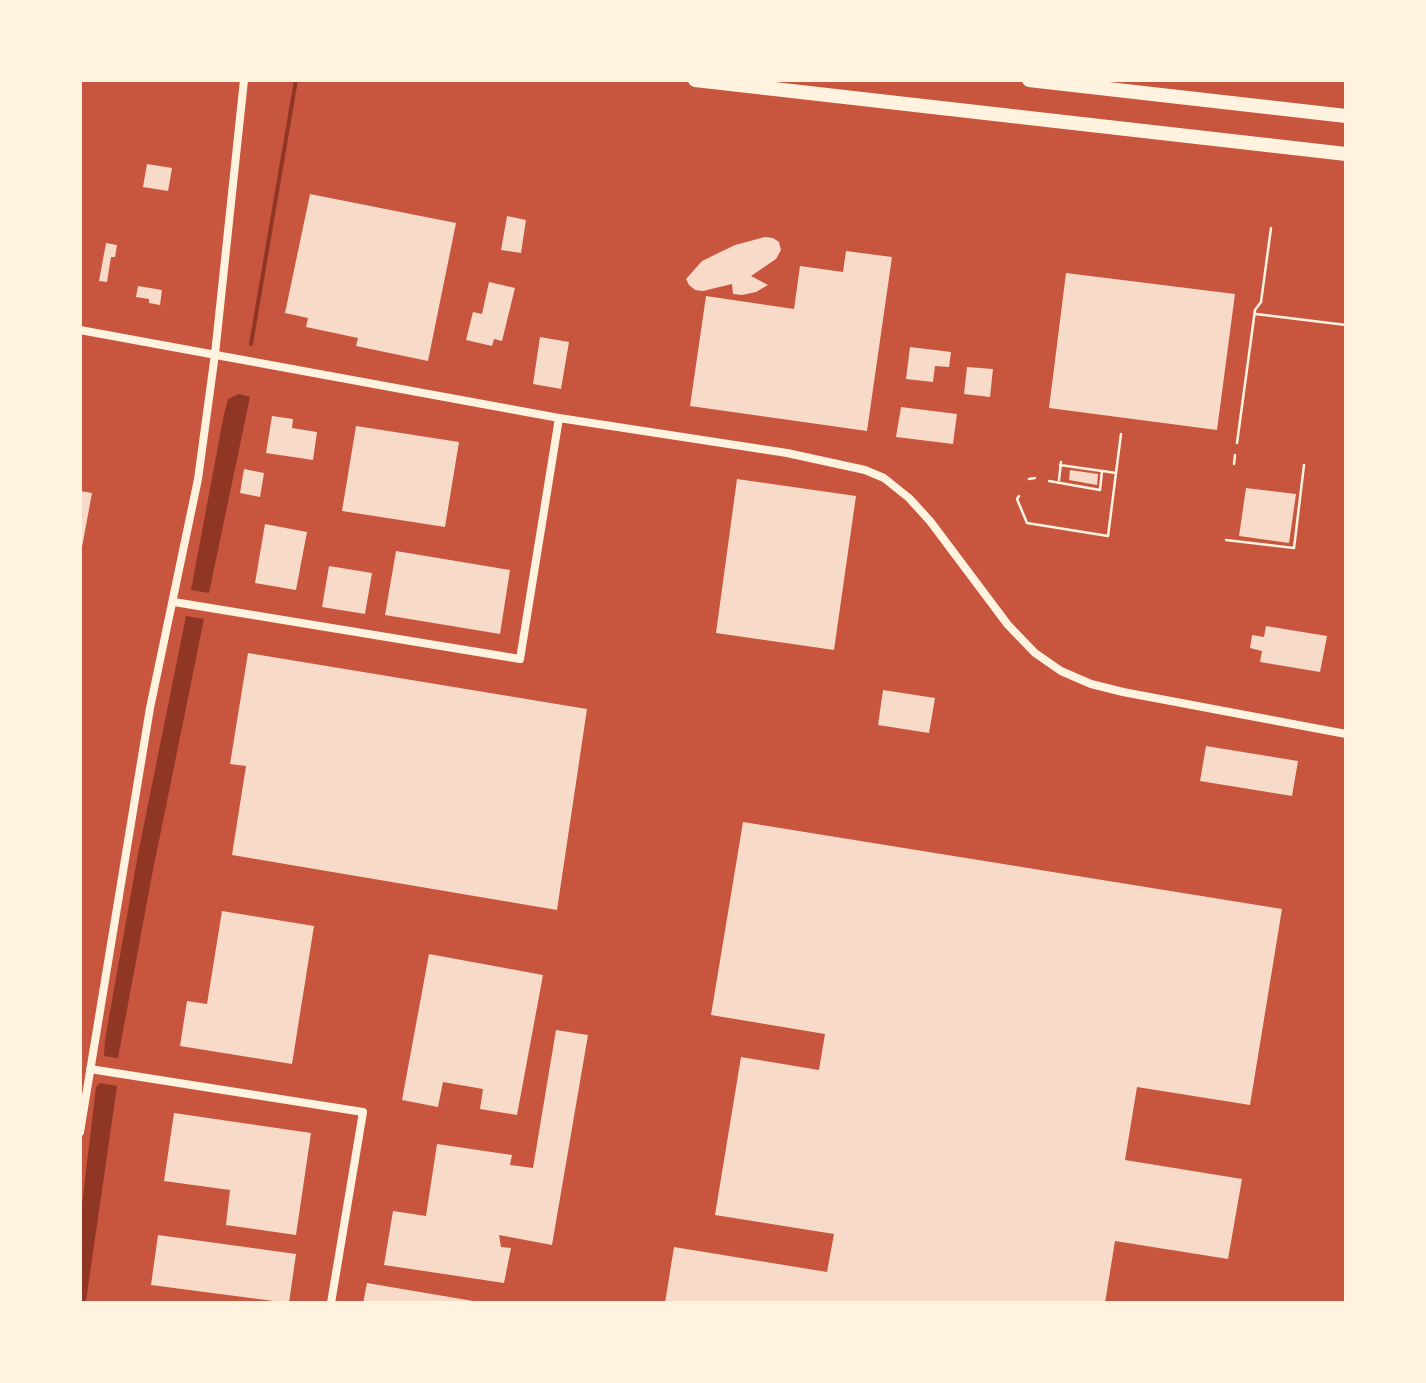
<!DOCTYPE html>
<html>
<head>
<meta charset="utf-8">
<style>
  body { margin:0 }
  #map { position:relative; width:1426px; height:1383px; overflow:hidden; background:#c8553d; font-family:"Source Serif 4",serif }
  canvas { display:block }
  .frame { position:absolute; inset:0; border:82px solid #fff3e0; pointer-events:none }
</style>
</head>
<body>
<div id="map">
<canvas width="1426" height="1383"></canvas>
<div class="frame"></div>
</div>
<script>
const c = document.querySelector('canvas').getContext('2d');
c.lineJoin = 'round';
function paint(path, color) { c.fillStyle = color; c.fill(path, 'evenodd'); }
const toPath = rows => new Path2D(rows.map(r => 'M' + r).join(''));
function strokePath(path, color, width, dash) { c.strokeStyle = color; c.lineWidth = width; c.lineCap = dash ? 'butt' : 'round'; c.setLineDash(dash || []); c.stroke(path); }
paint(toPath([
  [239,394,250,397,209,593,191,590,224,414,228,399],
  [186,616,204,619,152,875,118,1058,110,1057,104,1056,105,1040,138,854],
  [100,1083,117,1086,86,1301,80,1303,80,1221,96,1087]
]), '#8f3625');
strokePath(toPath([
  [251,344,296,80]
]), '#8f3625', 4);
paint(toPath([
  [147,164,172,168,168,191,143,187],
  [310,194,456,223,428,361,356,346,358,338,306,327,308,318,285,313],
  [507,216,526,220,521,253,501,250],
  [765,237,773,238,779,242,781,250,776,259,751,276,768,285,756,292,742,295,733,294,732,284,703,291,695,290,689,285,686,279,702,261,735,245],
  [106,243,117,245,115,257,111,257,107,282,99,281],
  [846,251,892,257,867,431,690,406,706,296,794,309,800,266,843,272],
  [1066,273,1235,294,1217,430,1049,408],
  [489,282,515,288,502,341,494,339,492,346,466,340,473,312,482,314],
  [138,286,162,290,160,305,149,303,149,299,136,297],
  [540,337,569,342,561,389,533,384],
  [910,347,951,352,949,367,935,366,933,382,906,379],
  [967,367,993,369,990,397,964,394],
  [901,407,957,414,953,444,896,437],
  [272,416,293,419,292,428,317,432,313,460,266,453],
  [356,426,459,442,445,527,342,511],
  [244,469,264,473,260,497,240,493],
  [1070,470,1098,474,1097,485,1069,480],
  [737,479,856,496,834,650,716,633],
  [1246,488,1296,494,1289,543,1239,536],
  [80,491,92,493,82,547,80,546],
  [265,524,307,532,296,590,255,583],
  [396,551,510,570,500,634,385,615],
  [329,566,372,573,365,614,322,607],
  [1266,626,1327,636,1320,672,1260,662,1262,651,1250,648,1252,635,1264,637],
  [248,653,587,709,557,910,232,855,246,766,230,764],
  [883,690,935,698,929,733,878,725],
  [1206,746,1298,761,1292,796,1200,781],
  [743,822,1282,909,1250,1105,1137,1087,1125,1160,1242,1179,1228,1259,1115,1241,1105,1303,665,1303,674,1247,827,1272,834,1234,715,1215,741,1057,819,1070,825,1034,711,1015],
  [222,911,314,926,292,1064,180,1046,187,1001,207,1004],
  [429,954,543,975,517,1115,480,1109,483,1089,443,1082,438,1107,402,1100],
  [556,1030,588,1035,552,1245,499,1235,501,1247,511,1248,504,1283,384,1265,393,1211,426,1216,437,1144,512,1155,510,1165,533,1168],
  [174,1113,311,1133,296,1235,226,1225,230,1190,164,1181],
  [158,1235,296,1254,289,1303,151,1285],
  [367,1283,473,1301,473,1303,363,1303]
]), '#f7dbc8');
strokePath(toPath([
  [1256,314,1346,325],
  [1237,443,1255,310,1261,302,1271,228],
  [1234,464,1235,455],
  [1103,471,1116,473,1121,434],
  [1029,479,1035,478],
  [1059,480,1061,462],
  [1049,481,1100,490,1102,471,1060,465],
  [1019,496,1017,499,1027,523,1108,536,1116,473],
  [1226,540,1294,548,1304,465]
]), '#fff3e0', 2.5);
strokePath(toPath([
  [80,330,559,418,787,453,865,470,884,478,909,498,930,521,1008,625,1035,653,1061,671,1091,684,1123,692,1346,734],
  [174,602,520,659,559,418],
  [90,1069,363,1112,331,1303],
  [80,1132,150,708,198,479,215,354,244,80]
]), '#fff3e0', 8);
strokePath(toPath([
  [695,80,1346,154],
  [1029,80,1346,116]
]), '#fff3e0', 14);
</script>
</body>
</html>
